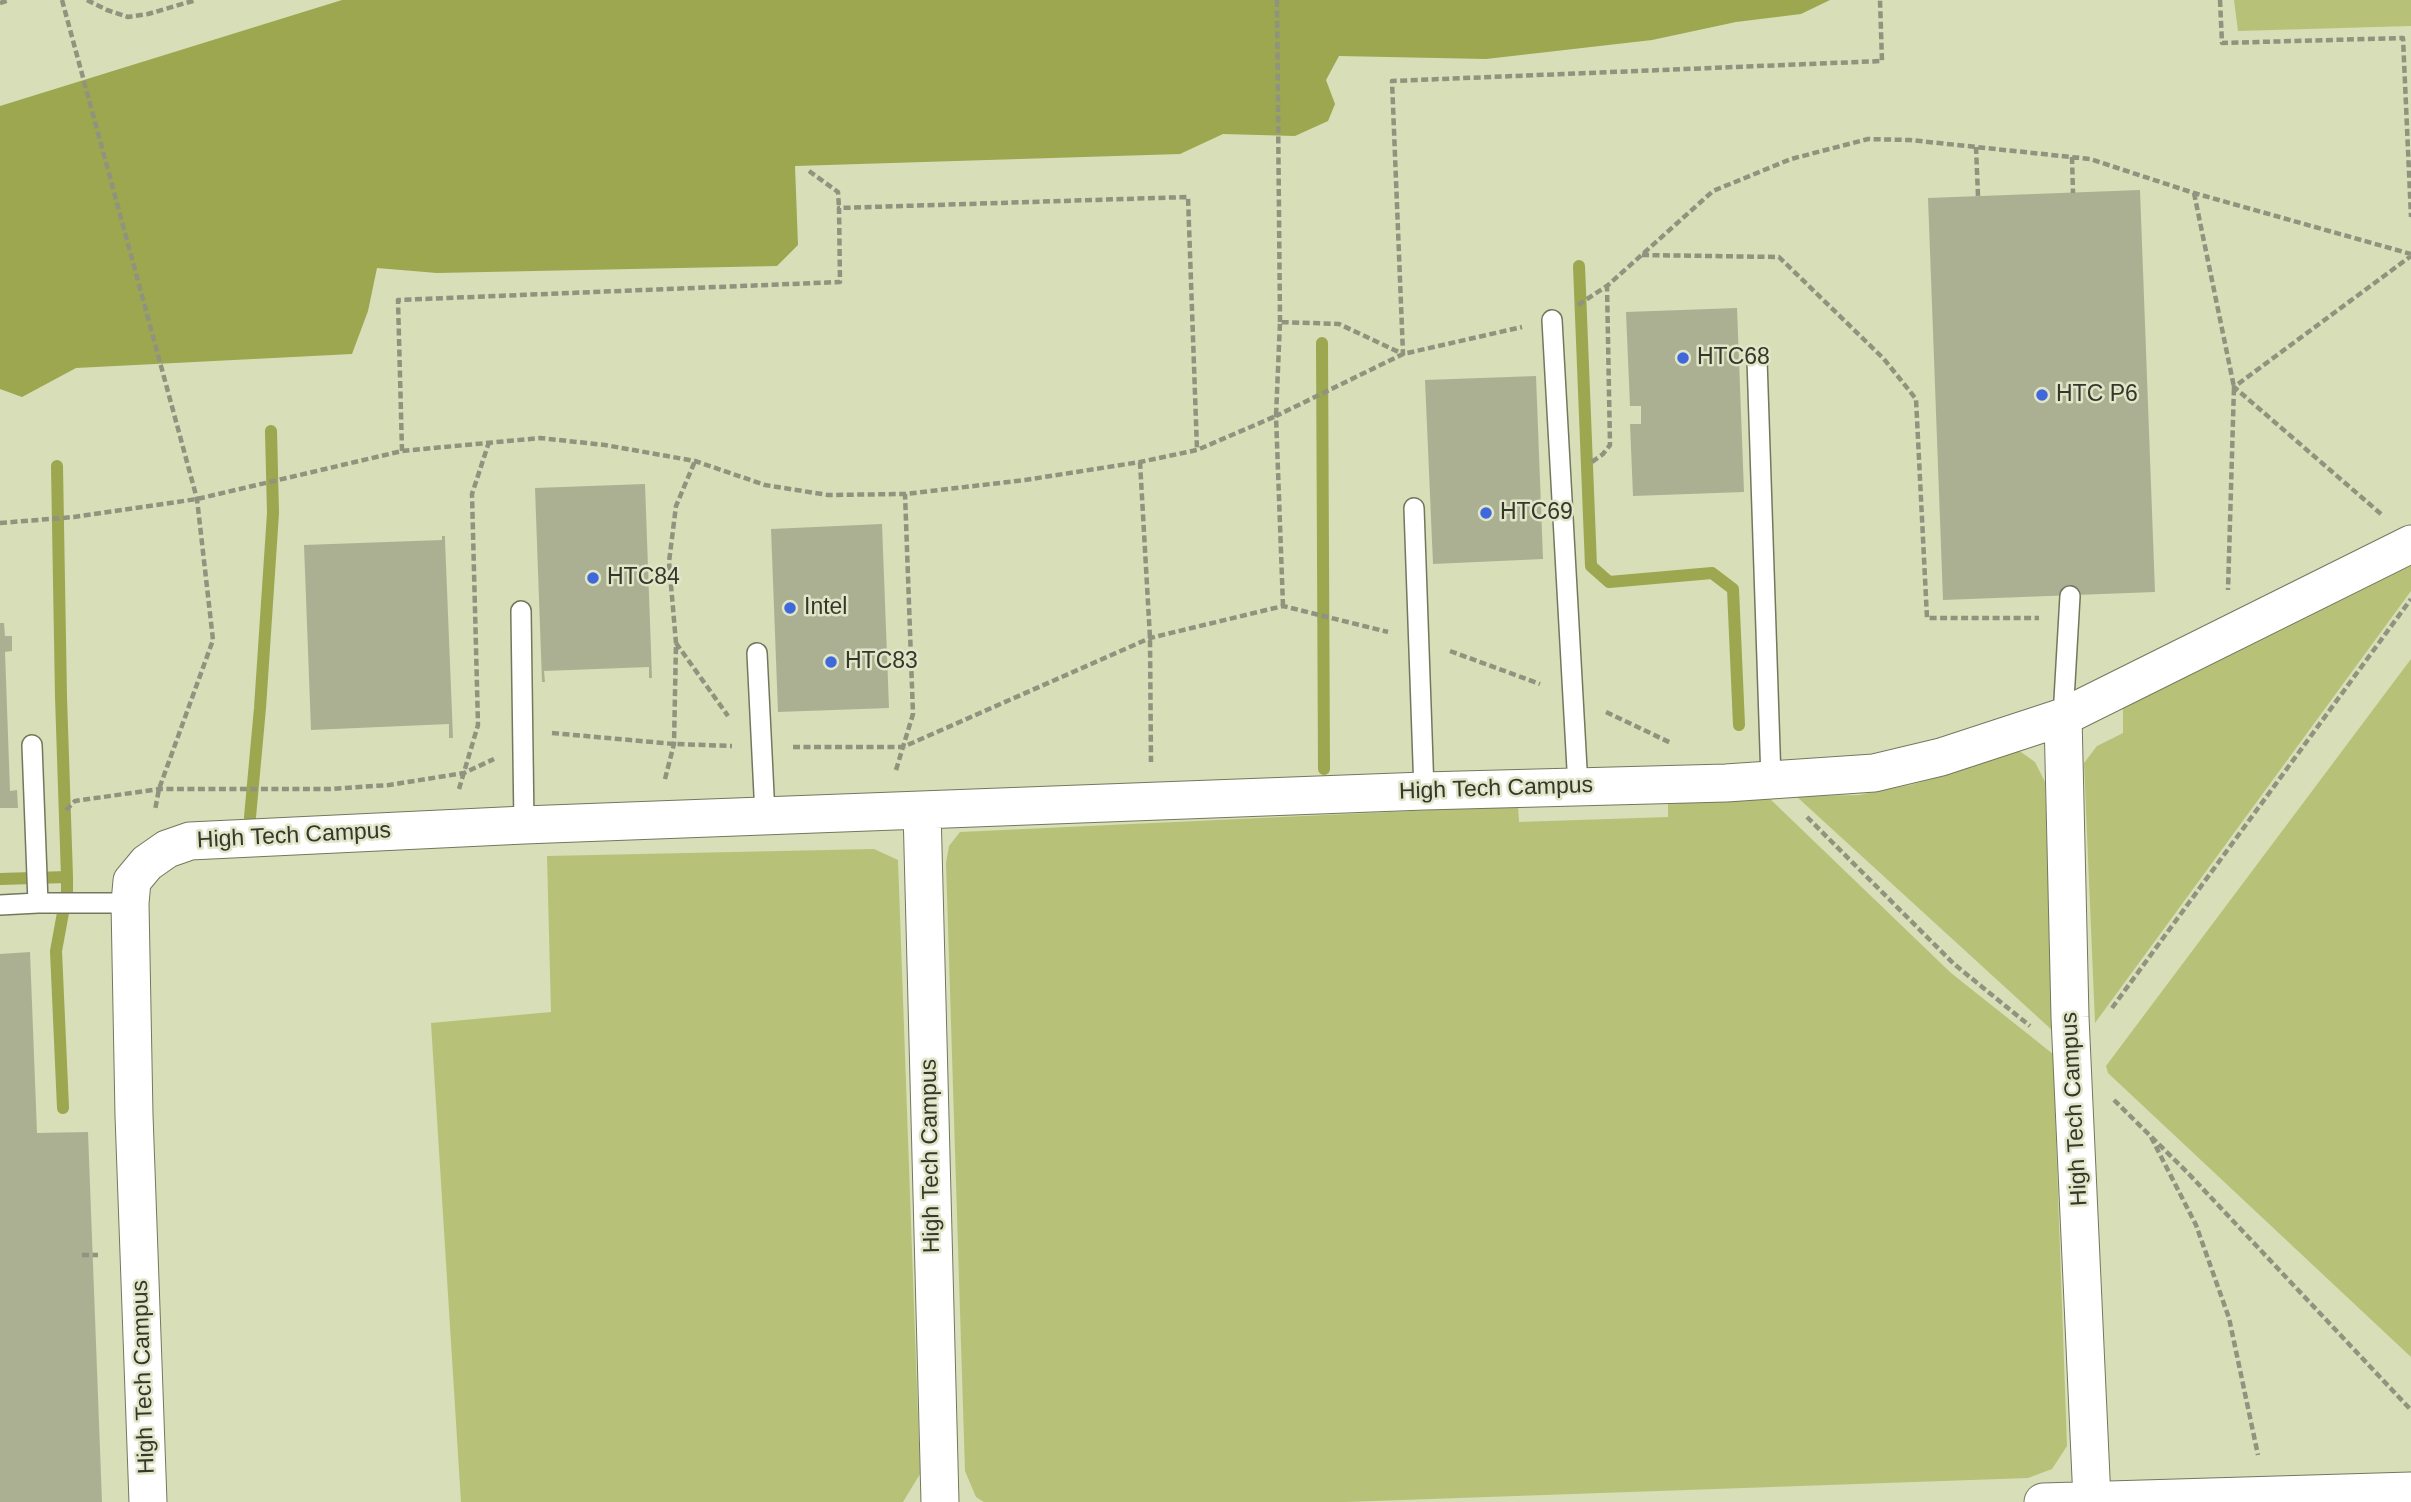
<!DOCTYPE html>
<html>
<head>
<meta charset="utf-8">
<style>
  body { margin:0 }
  canvas { display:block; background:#e1e6c8 }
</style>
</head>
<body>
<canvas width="2411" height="1502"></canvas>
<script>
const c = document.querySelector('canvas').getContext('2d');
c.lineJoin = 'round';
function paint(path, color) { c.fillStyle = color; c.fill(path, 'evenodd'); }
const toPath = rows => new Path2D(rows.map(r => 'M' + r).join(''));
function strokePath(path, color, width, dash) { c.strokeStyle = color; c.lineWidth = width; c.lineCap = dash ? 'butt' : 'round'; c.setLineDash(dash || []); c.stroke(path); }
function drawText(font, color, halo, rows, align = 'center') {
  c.font = font + ' Arial,sans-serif'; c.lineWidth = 5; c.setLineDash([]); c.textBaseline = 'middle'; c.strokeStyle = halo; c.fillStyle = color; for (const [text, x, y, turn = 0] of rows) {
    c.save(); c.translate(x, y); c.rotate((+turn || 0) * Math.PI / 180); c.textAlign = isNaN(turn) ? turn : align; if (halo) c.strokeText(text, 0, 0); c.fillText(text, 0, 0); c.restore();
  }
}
paint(toPath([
  [0,0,2411,0,2411,1502,0,1502]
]), '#d7deb8');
paint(toPath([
  [2234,0,2411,0,2411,26,2238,31],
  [2411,565,2411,591,2095,1023,2084,763,2097,746,2123,733,2123,697],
  [2411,659,2411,1357,2108,1073,2106,1066],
  [2018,750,2035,762,2045,782,2053,1031,1796,796,1859,795,1910,785,1942,776,2000,752],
  [1768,797,1951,973,2053,1054,2067,1446,2052,1469,2028,1478,1345,1502,984,1502,976,1497,965,1471,946,863,949,846,960,832,1518,806,1519,822,1668,817,1668,800],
  [874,849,898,860,920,1474,903,1502,461,1502,431,1023,551,1012,547,856]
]), '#b7c278');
paint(toPath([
  [342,0,1830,0,1801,14,1736,22,1652,40,1486,59,1339,56,1326,80,1335,104,1328,121,1295,136,1223,134,1180,154,795,166,798,245,777,266,437,273,377,268,368,311,352,354,76,368,22,397,0,389,0,106]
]), '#9ca750');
strokePath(toPath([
  [1579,266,1591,566,1609,582,1712,573,1733,589,1739,725],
  [1322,343,1324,769],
  [57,466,61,697,67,877,67,891,56,951,63,1108],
  [250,817,260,708,273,513,271,431],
  [0,879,67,877]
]), '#9ca750', 12);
paint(toPath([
  [2140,190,2155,592,1943,600,1928,198],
  [1737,308,1744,492,1633,496,1630,424,1641,424,1641,406,1630,406,1626,312],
  [1536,376,1543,559,1433,564,1425,380],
  [645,484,652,678,649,678,649,667,544,671,545,682,542,682,535,488],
  [882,524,889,708,778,712,771,529],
  [442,536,445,536,445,540,453,738,449,738,449,724,311,730,304,545,442,540],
  [0,623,4,623,5,636,12,636,12,651,5,652,10,791,17,790,18,808,0,808],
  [30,952,37,1133,88,1132,102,1502,0,1502,0,954]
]), '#abb093');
const service = toPath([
  [1552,320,1578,787],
  [1757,359,1771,780],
  [1414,508,1424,791],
  [521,611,524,825],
  [757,653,765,815],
  [2063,717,2070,596],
  [32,745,38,903],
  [0,905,38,903,130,903]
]);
const minor = toPath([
  [2063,717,2070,1017,2092,1500],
  [922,810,940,1502],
  [148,1502,134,1115,130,903,132,881,147,863,167,849,190,841,524,825,1424,791,1726,783,1874,773,1941,757,2063,717,2411,544],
  [2043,1502,2411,1491]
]);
strokePath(service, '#73785d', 22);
strokePath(minor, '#73785d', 39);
strokePath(toPath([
  [62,0,197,499,213,640,159,789,155,810],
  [87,0,107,10,128,17,148,14,196,0],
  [1277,0,1280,322],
  [2220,0,2222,43,2403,38,2411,217],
  [0,3,9,0],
  [1976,147,1978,196],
  [2072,157,2073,193],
  [809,171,838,192,839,208],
  [2194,193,2234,387,2228,590],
  [1642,255,1779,257,1884,359,1916,399,1927,618,2039,618],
  [1578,305,1607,286,1713,191,1791,159,1868,139,1910,140,2090,159,2194,193,2411,254],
  [402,451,398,300,840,282,839,208,1188,197,1197,450],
  [1140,462,1150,638,1151,762],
  [1592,462,1603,454,1610,445,1607,286],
  [2381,514,2234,387,2411,256],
  [0,523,74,517,197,499,402,451,540,438,605,445,695,461,765,485,828,495,905,494,1025,480,1140,462,1197,450,1276,416,1280,322,1339,324,1403,354,1392,81,1882,61,1880,0],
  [1283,606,1276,416,1403,354,1522,327],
  [676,643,728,716],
  [1450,651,1540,684],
  [1606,712,1671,743],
  [552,733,674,744,732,746],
  [793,747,903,747,1150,638,1283,606,1388,632],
  [896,770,913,714,905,494],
  [665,779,674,744,676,643,669,562,676,506,695,461],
  [459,789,478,725,472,494,489,442],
  [66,810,75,801,159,789,330,789,389,785,464,773,494,759],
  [1807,817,1954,964,2030,1026],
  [2112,1008,2411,599],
  [2114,1100,2187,1172,2411,1410],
  [2151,1137,2196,1225,2229,1318,2258,1455],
  [82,1255,98,1255]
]), '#90937e', 4.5, [7, 3.5]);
strokePath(service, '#fff', 19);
strokePath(minor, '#fff', 37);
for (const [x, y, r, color] of [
  [1683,358,7,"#3f68da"],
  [2042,395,7,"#3f68da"],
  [1486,513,7,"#3f68da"],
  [593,578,7,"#3f68da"],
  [790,608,7,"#3f68da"],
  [831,662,7,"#3f68da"]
]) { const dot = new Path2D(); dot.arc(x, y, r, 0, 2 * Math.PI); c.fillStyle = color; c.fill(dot); strokePath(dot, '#e1e6c8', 2.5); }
drawText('23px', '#35372b', '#e1e6c8', [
  ["HTC68",1697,358],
  ["HTC P6",2056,395],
  ["HTC69",1500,513],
  ["HTC84",607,578],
  ["Intel",804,608],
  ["HTC83",845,662]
], 'left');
drawText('23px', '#35372b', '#e1e6c8', [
  ["High Tech Campus",1496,789,-2],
  ["High Tech Campus",294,836,-3],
  ["High Tech Campus",2075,1109,-93],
  ["High Tech Campus",931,1156,-91],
  ["High Tech Campus",144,1377,-92]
]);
</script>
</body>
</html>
